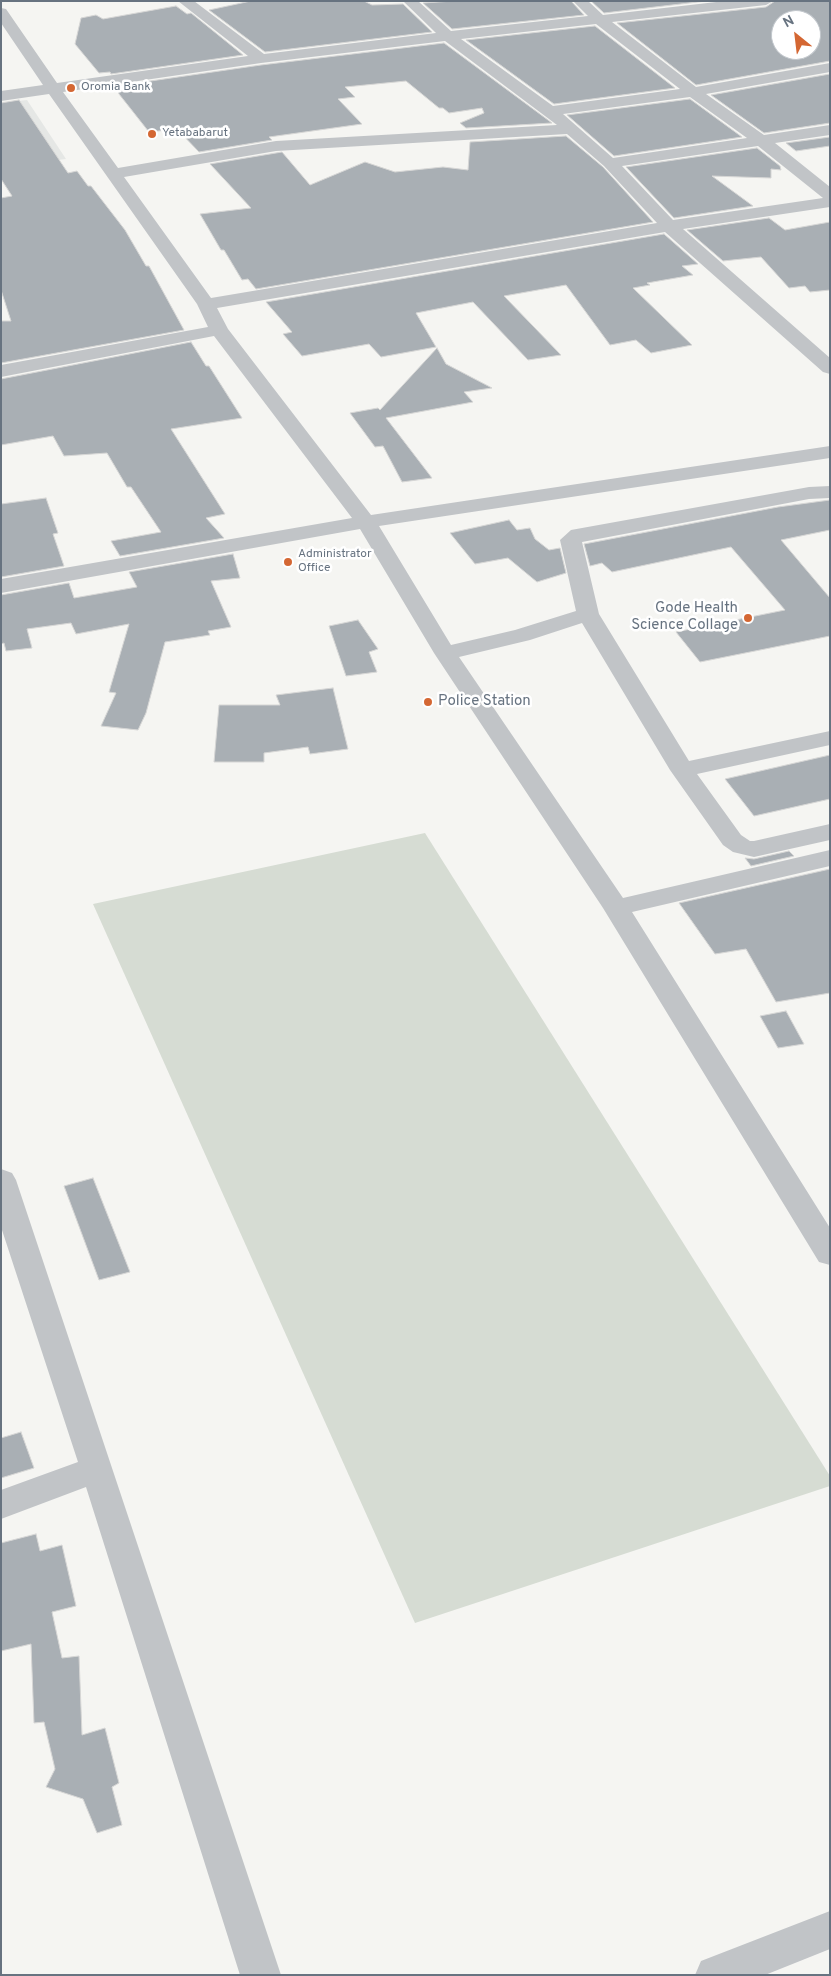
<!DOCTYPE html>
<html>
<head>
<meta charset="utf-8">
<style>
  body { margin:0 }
  #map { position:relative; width:831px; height:1976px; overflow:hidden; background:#f5f5f2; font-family:Overpass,sans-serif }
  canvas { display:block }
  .frame { position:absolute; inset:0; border:2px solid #677380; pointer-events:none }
  .north { position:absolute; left:771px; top:10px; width:50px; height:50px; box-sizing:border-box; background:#fff; border:1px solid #c2c7cc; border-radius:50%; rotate:331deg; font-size:14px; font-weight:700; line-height:20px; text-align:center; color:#677380 }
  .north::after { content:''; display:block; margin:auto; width:18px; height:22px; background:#d46733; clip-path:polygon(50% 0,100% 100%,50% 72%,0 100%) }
</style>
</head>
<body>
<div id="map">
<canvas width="831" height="1976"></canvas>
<div class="frame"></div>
<div class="north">N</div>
</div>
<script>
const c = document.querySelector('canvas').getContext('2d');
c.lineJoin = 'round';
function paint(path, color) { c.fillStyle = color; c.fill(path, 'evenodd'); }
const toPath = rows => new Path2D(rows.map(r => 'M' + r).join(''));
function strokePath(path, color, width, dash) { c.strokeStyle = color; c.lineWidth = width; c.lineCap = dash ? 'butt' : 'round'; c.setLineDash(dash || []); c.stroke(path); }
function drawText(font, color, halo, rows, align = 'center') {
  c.font = font + ' Overpass,sans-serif'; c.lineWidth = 5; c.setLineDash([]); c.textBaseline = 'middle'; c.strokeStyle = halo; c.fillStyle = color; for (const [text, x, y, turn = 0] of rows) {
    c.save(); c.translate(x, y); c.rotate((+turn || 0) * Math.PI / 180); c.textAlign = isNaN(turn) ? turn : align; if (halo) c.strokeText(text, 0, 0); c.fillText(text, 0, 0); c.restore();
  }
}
paint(toPath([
  [27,100,66,159,1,167,1,103]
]), '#e5e7e5');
paint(toPath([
  [425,833,830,1476,830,1486,415,1623,93,904]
]), '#d6dcd3');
const building = toPath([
  [251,1,364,1,372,5,403,4,432,32,265,52,209,10,251,1],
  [454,1,571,1,584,15,452,29,423,3,454,1],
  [591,1,706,1,604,13,591,1],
  [775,1,830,1,830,61,696,85,617,23,766,7,775,1],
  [781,20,811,20,811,50,781,50,781,20],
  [176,6,187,14,191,13,243,55,111,74,110,72,99,73,75,44,81,18,96,15,103,19,176,6],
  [595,26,675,88,554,104,466,40,595,26],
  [444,43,552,123,466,128,460,123,484,113,482,108,449,113,443,108,439,108,406,81,345,87,355,97,338,99,362,124,269,137,272,140,199,152,177,129,149,132,119,94,116,86,261,65,444,43],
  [830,74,830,123,764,133,711,95,830,74],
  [690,99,742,137,614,156,567,115,690,99],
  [19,100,68,173,77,171,88,186,91,186,125,230,146,266,149,266,184,330,1,363,1,321,11,321,1,290,1,198,12,196,1,179,1,103,19,100],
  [566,136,603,167,653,222,256,289,248,279,242,280,224,250,221,250,200,214,251,208,210,164,282,152,310,185,365,162,395,172,443,167,468,170,470,142,566,136],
  [830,137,830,146,796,151,786,143,830,137],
  [757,148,780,166,781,170,771,169,771,178,712,176,753,206,674,218,626,167,757,148],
  [769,218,785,230,830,222,830,290,810,292,805,286,789,288,761,257,723,261,687,230,769,218],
  [664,234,698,264,682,266,693,275,647,283,650,285,633,288,692,345,651,353,636,340,610,345,566,285,504,296,561,355,528,360,473,302,416,313,436,347,381,357,369,344,302,356,283,334,292,332,266,302,664,234],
  [191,342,206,366,209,366,242,418,171,429,225,514,206,518,224,538,120,556,111,541,161,532,131,487,127,487,107,453,64,456,53,436,1,445,1,379,191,342],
  [437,348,446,364,492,388,464,392,473,402,386,418,432,478,402,482,383,446,375,447,350,413,378,408,380,410,437,348],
  [46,498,58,533,53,534,64,566,1,577,1,504,46,498],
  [830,500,830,530,781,540,830,598,830,636,700,662,676,632,785,610,731,547,612,572,602,563,590,566,584,544,778,507,830,500],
  [509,520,517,530,530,528,535,539,549,550,560,548,566,573,537,582,508,558,475,564,450,533,509,520],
  [233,554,240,578,211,581,231,627,208,631,210,635,165,642,146,713,138,730,101,726,116,693,109,692,129,624,76,634,71,623,27,629,32,648,6,651,4,643,1,644,1,595,69,583,74,598,137,587,129,572,233,554],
  [358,620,378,649,369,652,377,672,346,676,329,626,358,620],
  [333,688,348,749,310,754,308,747,264,753,264,762,214,762,219,705,280,705,276,695,333,688],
  [830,755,830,799,754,816,725,779,830,755],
  [789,851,794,856,751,866,745,858,754,859,789,851],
  [830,869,830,993,776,1002,746,949,715,954,679,903,830,869],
  [786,1011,804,1044,778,1048,760,1016,786,1011],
  [93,1178,130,1272,99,1280,64,1186,93,1178],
  [21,1432,34,1468,1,1478,1,1438,21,1432],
  [36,1534,40,1551,62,1545,76,1606,52,1612,62,1658,79,1656,82,1735,105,1728,119,1783,112,1787,122,1825,97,1833,83,1799,46,1787,55,1769,44,1722,34,1723,31,1644,1,1651,1,1543,36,1534]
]);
paint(building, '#a9afb4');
strokePath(building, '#d6d6d5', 1);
paint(toPath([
  [178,1,194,1,264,54,436,33,403,1,418,1,451,31,588,16,573,1,588,1,603,15,725,1,773,1,766,5,612,22,696,87,830,63,830,72,706,94,764,135,830,125,830,135,775,143,830,187,830,207,683,229,830,358,830,374,823,372,665,232,217,308,228,329,371,515,830,446,830,458,379,526,451,645,515,630,576,611,560,540,571,530,809,487,830,486,830,498,809,499,582,542,599,614,689,761,830,731,830,745,697,774,741,835,750,841,754,841,830,824,830,840,754,857,733,852,723,845,670,770,582,623,530,640,459,657,623,898,830,850,830,866,632,912,830,1228,830,1265,819,1262,603,908,434,653,360,529,1,593,1,579,352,518,214,336,1,377,1,365,208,327,197,304,49,94,1,101,1,91,43,85,1,23,1,8,6,9,57,83,248,56,178,1],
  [596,24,680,89,553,106,461,39,596,24],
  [445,41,557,125,276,141,118,168,63,92,261,63,445,41],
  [690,97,747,138,613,158,563,114,690,97],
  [567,134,604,166,657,223,211,298,124,177,276,151,567,134],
  [758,146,823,198,673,220,622,166,758,146],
  [1,1169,12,1173,16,1180,281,1975,240,1975,86,1487,1,1519,1,1490,78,1462,1,1227,1,1169],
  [830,1911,830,1949,765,1975,695,1975,701,1961,830,1911]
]), '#c1c4c7');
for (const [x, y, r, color] of [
  [71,88,5,"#d46733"],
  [152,134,5,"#d46733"],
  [288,562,5,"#d46733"],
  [748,618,5,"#d46733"],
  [428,702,5,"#d46733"]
]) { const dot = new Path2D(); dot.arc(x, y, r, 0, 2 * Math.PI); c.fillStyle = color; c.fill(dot); strokePath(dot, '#fff', 2); }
drawText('12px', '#677380', '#fff', [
  ["Oromia Bank",81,88],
  ["Yetababarut",162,134],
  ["Administrator",298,555],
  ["Office",298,569]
], 'left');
drawText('15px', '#677380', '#fff', [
  ["Gode Health",738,609],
  ["Science Collage",738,626],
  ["Police Station",438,702,"left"]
], 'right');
</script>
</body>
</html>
